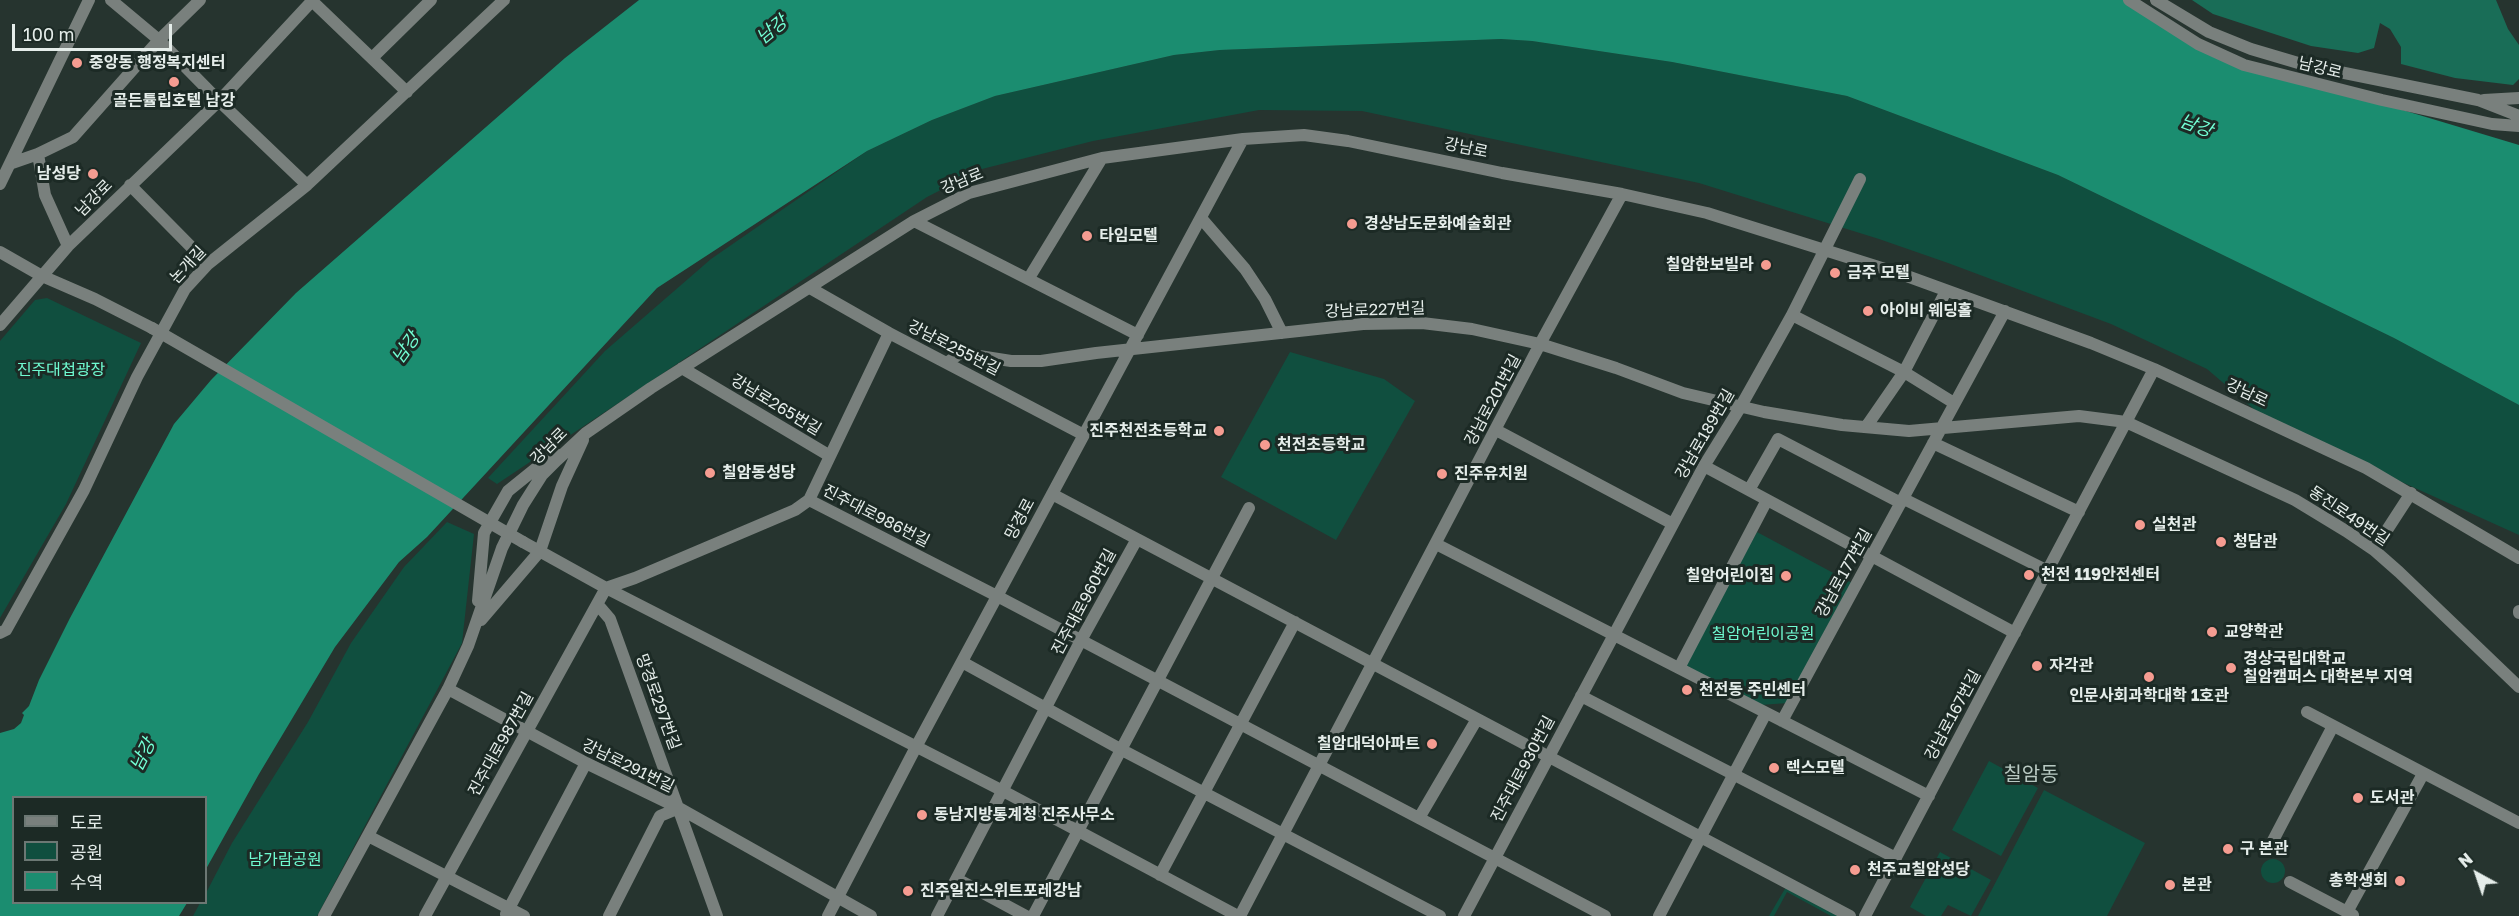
<!DOCTYPE html>
<html>
<head>
<meta charset="utf-8">
<style>
  body { margin:0 }
  #map { position:relative; width:2519px; height:916px; overflow:hidden; background:#26342f; font-family:"Golos Text","Noto Sans KR",sans-serif }
  canvas { display:block }
  .legend { position:absolute; left:12px; top:796px; width:195px; height:108px; box-sizing:border-box; background:#1c2a25; border:2px solid #6c7874; margin:0; padding:8px 10px; list-style:none; font-size:18px; color:#e5edea }
  .legend li { display:flex; align-items:center; gap:12px; height:30px }
  .legend b { width:30px; border:2px solid #6c7874 }
  .north { position:absolute; left:2447px; top:844px; width:60px; height:60px; -webkit-text-stroke:4px #1c2a25; paint-order:stroke; rotate:320deg; font-size:16px; font-weight:700; line-height:24px; text-align:center; color:#e5edea }
  .north::after { content:''; display:block; margin:auto; width:21px; height:27px; background:#e5edea; clip-path:polygon(50% 0,100% 100%,50% 72%,0 100%) }
  .scale { position:absolute; left:12px; top:24px; width:160px; height:27px; box-sizing:border-box; border:3px solid #e5edea; border-top:0; padding-left:8px; font-size:18px; line-height:21px; white-space:nowrap; color:#e5edea; -webkit-text-stroke:4px #1c2a25; paint-order:stroke }
</style>
</head>
<body>
<div id="map">
<canvas width="2519" height="916"></canvas>
<ul class="legend">
<li><b style="height:8px;background:#79807d"></b>도로</li>
<li><b style="height:16px;background:#104f3f"></b>공원</li>
<li><b style="height:16px;background:#1b8d70"></b>수역</li>
</ul>
<div class="north">N</div>
<div class="scale">100 m</div>
</div>
<script>
const c = document.querySelector('canvas').getContext('2d');
c.lineJoin = 'round';
function paint(path, color) { c.fillStyle = color; c.fill(path, 'evenodd'); }
const toPath = rows => new Path2D(rows.map(r => 'M' + r).join(''));
function strokePath(path, color, width, dash) { c.strokeStyle = color; c.lineWidth = width; c.lineCap = dash ? 'butt' : 'round'; c.setLineDash(dash || []); c.stroke(path); }
function drawText(font, color, halo, rows, align = 'center') {
  c.font = font + ' "Golos Text","Noto Sans KR",sans-serif'; c.lineWidth = 6; c.setLineDash([]); c.textBaseline = 'middle'; c.strokeStyle = halo; c.fillStyle = color; for (const [text, x, y, turn = 0] of rows) {
    c.save(); c.translate(x, y); c.rotate((+turn || 0) * Math.PI / 180); c.textAlign = isNaN(turn) ? turn : align; if (halo) c.strokeText(text, 0, 0); c.fillText(text, 0, 0); c.restore();
  }
}
paint(toPath([
  [1501,39,1532,41,1672,62,1847,96,2058,175,2394,338,2519,405,2519,535,2269,422,2207,369,2111,324,1948,263,1879,239,1699,183,1362,111,1259,110,1093,141,982,169,927,197,497,484,488,478,605,351,711,259,867,151,932,120,995,96,1174,55,1220,50],
  [47,298,141,343,66,504,0,618,0,341,35,300],
  [1290,352,1384,379,1415,401,1336,540,1221,477],
  [447,522,474,534,462,643,317,916,193,916,200,903,206,902,206,893,232,843,308,722,351,643,404,567],
  [1757,532,1852,583,1788,703,1760,705,1683,664],
  [1989,761,2038,788,2001,856,1952,830],
  [2044,790,2145,843,2107,916,1978,916],
  [1940,852,1991,880,1971,916,1948,905,1941,916,1926,916,1910,907],
  '2261 871a12 12 0 1 1 24 0a12 12 0 1 1-24 0Z',
  [1786,887,1839,916,1831,916,1787,892,1774,916,1769,916]
]), '#104f3f');
paint(toPath([
  [2192,0,2496,0,2508,29,2519,45,2519,79,2513,85,2455,78,2401,64,2401,47,2390,29,2380,23,2374,48,2358,53,2311,46,2213,14]
]), '#196d57');
paint(toPath([
  [639,0,2136,0,2223,56,2519,145,2519,405,2394,338,2058,175,1847,96,1672,62,1532,41,1501,39,1220,50,1174,55,995,96,932,120,867,151,657,288,427,537,399,562,335,647,259,774,206,869,206,798,14,798,14,902,187,903,179,916,0,916,0,733,14,729,21,723,24,715,22,713,29,706,39,680,70,618,174,424,211,380,296,293,565,58]
]), '#1b8d70');
strokePath(toPath([
  [111,0,159,40,219,101,307,185],
  [311,0,407,92],
  [2129,0,2198,44,2244,65,2382,100,2492,124,2519,126],
  [2156,0,2209,32,2251,49,2305,65,2478,100,2519,116],
  [372,58,431,0],
  [2484,100,2519,98],
  [38,154,45,195,68,246],
  [12,163,38,154,73,137,159,40,200,0],
  [0,184,89,0],
  [130,185,208,264],
  [1201,218,1245,269,1265,299,1282,333],
  [914,221,1138,335],
  [0,252,42,276,95,299,152,328],
  [1029,278,1102,158],
  [810,288,889,333,1084,435],
  [1792,315,1904,372,1954,403],
  [0,325,68,246,219,101,313,0],
  [947,363,960,353,1011,361,1041,361,1096,353,1363,324,1422,323,1472,329,1540,344,1616,368,1683,393,1764,412,1842,425,1909,431,2079,416,2126,422,2295,500,2346,531,2374,550,2399,572,2519,687],
  [682,368,830,456],
  [1866,427,1904,372,1946,291],
  [1496,430,1673,524],
  [1933,443,2079,512],
  [1704,466,2015,633],
  [1749,490,1778,439,1901,503],
  [1052,494,1850,916],
  [1904,499,2048,571],
  [809,500,997,596,1605,916],
  [523,542,606,588,1003,791,1238,916],
  [1436,544,1929,796],
  [2374,550,2411,493],
  [478,601,484,533,508,491,555,453],
  [598,605,610,619,717,916],
  [2519,611,2519,613],
  [481,620,540,551,562,486,583,440],
  [0,633,6,630,84,490,137,377,185,289,208,264,307,185,504,0],
  [962,662,1122,750,1440,916],
  [1679,668,1767,500],
  [448,689,586,763,679,808,871,916],
  [1581,696,1896,858],
  [2307,712,2519,823],
  [1782,721,2005,311],
  [1419,818,1477,719],
  [368,836,524,916],
  [2267,852,2333,726],
  [1160,875,1295,622],
  [957,879,1026,916],
  [2290,882,2353,915],
  [2347,912,2423,774],
  [506,914,586,763],
  [324,916,448,689,468,646,502,548,523,505,542,475,557,460,586,433,651,388,914,221,969,193,1102,158,1243,139,1304,135,1348,141,1502,173,1622,194,1707,213,1904,275,2091,343,2154,369,2366,468,2519,558],
  [425,916,606,588,635,578,795,510,809,500,889,333],
  [609,916,660,816,679,808],
  [828,916,916,747,1243,139],
  [937,916,1080,642,1137,539],
  [1033,916,1249,508],
  [1240,916,1540,344,1622,194],
  [1464,916,1704,466,1741,406,1792,315,1860,179],
  [1659,916,1766,713],
  [1865,916,2154,369]
]), '#79807d', 12);
strokePath(toPath([
  [152,328,523,542]
]), '#79807d', 12);
for (const [x, y, r, color] of [
  [77,63,6,"#f59c91"],
  [174,82,6,"#f59c91"],
  [93,174,6,"#f59c91"],
  [1352,224,6,"#f59c91"],
  [1087,236,6,"#f59c91"],
  [1766,265,6,"#f59c91"],
  [1835,273,6,"#f59c91"],
  [1868,311,6,"#f59c91"],
  [1219,431,6,"#f59c91"],
  [1265,445,6,"#f59c91"],
  [710,473,6,"#f59c91"],
  [1442,474,6,"#f59c91"],
  [2140,525,6,"#f59c91"],
  [2221,542,6,"#f59c91"],
  [2029,575,6,"#f59c91"],
  [1786,576,6,"#f59c91"],
  [2212,632,6,"#f59c91"],
  [2037,666,6,"#f59c91"],
  [2231,668,6,"#f59c91"],
  [2149,677,6,"#f59c91"],
  [1687,690,6,"#f59c91"],
  [1432,744,6,"#f59c91"],
  [1774,768,6,"#f59c91"],
  [2358,798,6,"#f59c91"],
  [922,815,6,"#f59c91"],
  [2228,849,6,"#f59c91"],
  [1855,870,6,"#f59c91"],
  [2400,881,6,"#f59c91"],
  [2170,885,6,"#f59c91"],
  [908,891,6,"#f59c91"]
]) { const dot = new Path2D(); dot.arc(x, y, r, 0, 2 * Math.PI); c.fillStyle = color; c.fill(dot); strokePath(dot, '#1c2a25', 2); }
drawText('bold 16px', '#e5edea', '#1c2a25', [
  ["중앙동 행정복지센터",89,63],
  ["골든튤립호텔 남강",174,101,"center"],
  ["남성당",81,174,"right"],
  ["경상남도문화예술회관",1364,224],
  ["타임모텔",1099,236],
  ["칠암한보빌라",1754,265,"right"],
  ["금주 모텔",1847,273],
  ["아이비 웨딩홀",1880,311],
  ["진주천전초등학교",1207,431,"right"],
  ["천전초등학교",1277,445],
  ["칠암동성당",722,473],
  ["진주유치원",1454,474],
  ["실천관",2152,525],
  ["청담관",2233,542],
  ["천전 119안전센터",2041,575],
  ["칠암어린이집",1774,576,"right"],
  ["교양학관",2224,632],
  ["경상국립대학교",2243,659],
  ["칠암캠퍼스 대학본부 지역",2243,677],
  ["자각관",2049,666],
  ["천전동 주민센터",1699,690],
  ["인문사회과학대학 1호관",2149,696,"center"],
  ["칠암대덕아파트",1420,744,"right"],
  ["렉스모텔",1786,768],
  ["도서관",2370,798],
  ["동남지방통계청 진주사무소",934,815],
  ["구 본관",2240,849],
  ["천주교칠암성당",1867,870],
  ["총학생회",2388,881,"right"],
  ["본관",2182,885],
  ["진주일진스위트포레강남",920,891]
], 'left');
drawText('16px', '#e5edea', '#1c2a25', [
  ["남강로",2320,68,14],
  ["강남로",1466,148,12],
  ["강남로",962,181,-22],
  ["남강로",94,198,-45],
  ["논개길",188,265,-47],
  ["강남로227번길",1375,310,-2],
  ["강남로255번길",954,348,27],
  ["강남로",2247,393,25],
  ["강남로201번길",1493,400,-62],
  ["강남로265번길",776,405,31],
  ["강남로189번길",1705,434,-60],
  ["강남로",549,446,-45],
  ["진주대로986번길",876,516,27],
  ["동진로49번길",2349,516,34],
  ["망경로",1020,519,-62],
  ["강남로177번길",1844,573,-61],
  ["진주대로960번길",1084,602,-62],
  ["망경로297번길",658,702,70],
  ["강남로167번길",1953,715,-62],
  ["진주대로987번길",501,744,-61],
  ["강남로291번길",628,766,26],
  ["진주대로930번길",1523,769,-62]
]);
drawText('16px', '#6ffbd1', '#1c2a25', [
  ["진주대첩광장",61,370],
  ["칠암어린이공원",1763,634],
  ["남가람공원",285,860]
]);
drawText('italic 18px', '#73ffd5', '#1c2a25', [
  ["남강",772,30,-39],
  ["남강",2196,126,21],
  ["남강",406,348,-54],
  ["남강",143,755,-63]
]);
drawText('20px', '#b8c9c2', '#1c2a25', [
  ["칠암동",2031,775]
]);
</script>
</body>
</html>
